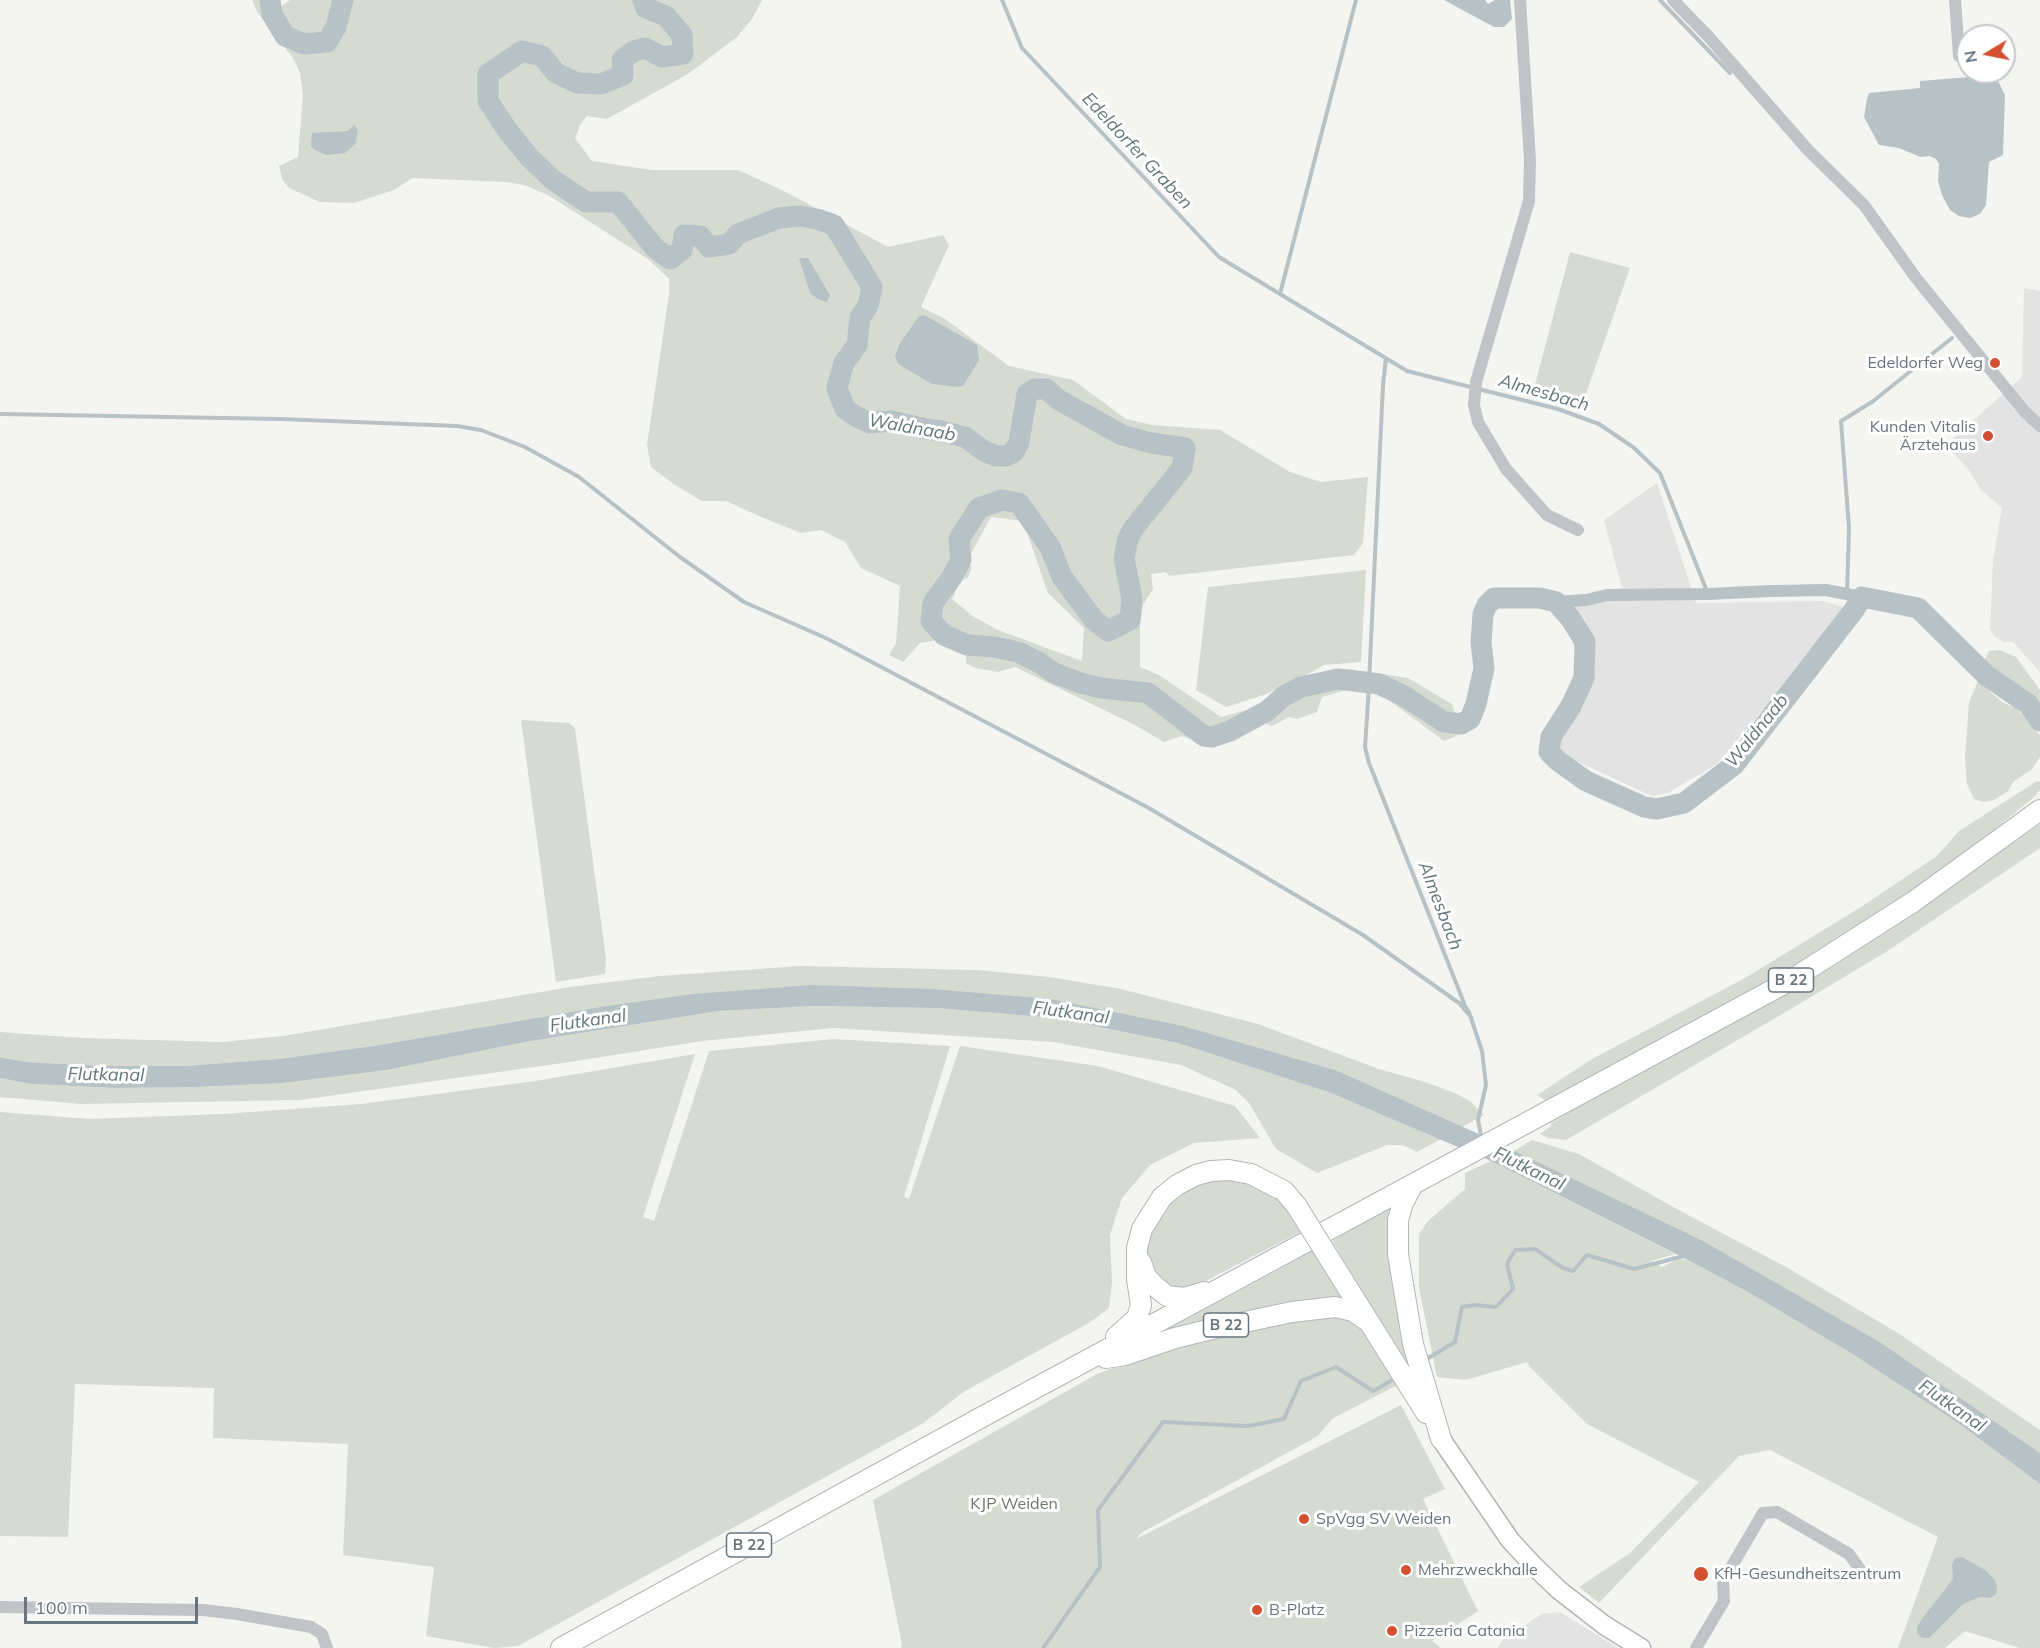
<!DOCTYPE html>
<html>
<head>
<meta charset="utf-8">
<style>
  body { margin:0 }
  #map { position:relative; width:2040px; height:1648px; overflow:hidden; background:#f4f4f1; font-family:Mulish,sans-serif }
  canvas { display:block }
  .north { position:absolute; left:1956px; top:24px; width:60px; height:60px; box-sizing:border-box; background:#fff; border:2px solid #c2c8cc; border-radius:50%; rotate:260deg; font-size:16px; font-weight:700; line-height:24px; text-align:center; color:#667580 }
  .north::after { content:''; display:block; margin:auto; width:21px; height:27px; background:#d45031; clip-path:polygon(50% 0,100% 100%,50% 72%,0 100%) }
  .scale { position:absolute; left:24px; top:1597px; width:174px; height:27px; box-sizing:border-box; border:3px solid #667580; border-top:0; padding-left:8px; font-size:18px; line-height:21px; white-space:nowrap; color:#667580; -webkit-text-stroke:4px #fff; paint-order:stroke }
</style>
</head>
<body>
<div id="map">
<canvas width="2040" height="1648"></canvas>
<div class="north">N</div>
<div class="scale">100 m</div>
</div>
<script>
const c = document.querySelector('canvas').getContext('2d');
c.lineJoin = 'round';
function paint(path, color) { c.fillStyle = color; c.fill(path, 'evenodd'); }
const toPath = rows => new Path2D(rows.map(r => 'M' + r).join(''));
function strokePath(path, color, width, dash) { c.strokeStyle = color; c.lineWidth = width; c.lineCap = dash ? 'butt' : 'round'; c.setLineDash(dash || []); c.stroke(path); }
function drawText(font, color, halo, rows, align = 'center') {
  c.font = font + ' Mulish,sans-serif'; c.lineWidth = 6; c.setLineDash([]); c.textBaseline = 'middle'; c.strokeStyle = halo; c.fillStyle = color; for (const [text, x, y, turn = 0] of rows) {
    c.save(); c.translate(x, y); c.rotate((+turn || 0) * Math.PI / 180); c.textAlign = isNaN(turn) ? turn : align; if (halo) c.strokeText(text, 0, 0); c.fillText(text, 0, 0); c.restore();
  }
}
paint(toPath([
  [2024,288,2040,291,2040,672,2013,642,2004,642,1994,636,1990,629,1993,561,2002,508,1981,490,1969,470,1946,445,2022,377],
  [1657,483,1696,603,1823,601,1849,609,1717,764,1668,793,1652,796,1559,753,1557,747,1591,680,1593,654,1585,619,1567,598,1622,588,1604,520],
  [1560,1612,1618,1648,1497,1648,1504,1639,1542,1614]
]), '#e2e3e2');
paint(toPath([
  [252,0,278,0,279,8,290,0,762,0,752,19,737,37,688,74,607,119,587,116,580,125,575,138,592,161,652,170,738,170,784,191,888,247,943,235,949,245,921,307,945,319,1009,366,1073,380,1126,419,1152,425,1220,430,1290,472,1321,482,1368,477,1363,543,1354,555,1169,576,1166,572,1151,574,1153,589,1143,605,1140,625,1140,667,1159,675,1221,717,1258,707,1296,680,1264,695,1226,707,1196,690,1208,587,1366,570,1361,662,1324,665,1303,677,1349,669,1408,678,1452,704,1461,734,1444,741,1382,695,1354,688,1322,697,1317,712,1297,719,1289,717,1272,726,1263,722,1209,746,1182,736,1164,742,1133,724,1015,667,998,672,975,668,966,663,966,651,970,648,939,640,920,643,903,662,889,655,896,643,900,586,861,568,845,542,821,530,801,533,761,517,726,501,702,501,675,485,651,467,647,445,669,294,669,279,648,259,548,195,524,185,506,182,412,178,394,190,354,203,320,202,289,188,282,179,279,166,298,157,303,94,300,73,293,58,257,12],
  [991,517,1023,521,1048,593,1084,628,1082,661,998,630,974,617,952,599,961,581,968,577,972,568,967,561],
  [1570,252,1630,268,1581,408,1532,396],
  [2000,650,2016,657,2040,690,2040,708,2028,693,2011,684,1983,663,1989,651],
  [1978,681,2002,702,2016,708,2040,735,2040,757,2032,769,2013,782,2008,791,1994,800,1983,802,1974,799,1967,784,1965,757,1969,702],
  [521,720,569,723,575,728,606,959,605,974,556,982],
  [2037,781,2040,782,2040,790,2033,798,1974,846,1908,895,1806,961,1550,1103,1537,1095,1592,1059,1745,978,1861,907,1937,856,1959,831],
  [2040,824,2040,848,1886,952,1784,1013,1566,1140,1548,1138,1540,1134,1551,1126,1551,1123,1576,1108,1760,1008,1835,965,1899,923],
  [800,966,978,970,1049,977,1121,989,1258,1024,1379,1069,1425,1082,1457,1094,1471,1102,1484,1115,1462,1127,1338,1071,1050,999,600,1007,373,1046,278,1059,184,1066,105,1066,26,1062,0,1057,0,1032,83,1038,221,1042,283,1036,570,987,660,976],
  [814,1006,936,1008,1055,1018,1178,1043,1331,1093,1441,1139,1417,1152,1403,1145,1387,1145,1317,1173,1276,1149,1249,1103,1236,1090,1181,1065,1053,1042,833,1028,702,1041,570,1062,300,1100,81,1104,0,1097,0,1078,31,1084,114,1088,197,1087,283,1083,387,1070,525,1042,719,1011],
  [834,1039,950,1046,904,1197,909,1199,960,1046,1098,1066,1235,1106,1260,1138,1194,1143,1150,1165,1122,1198,1110,1235,1112,1282,1109,1308,1089,1323,965,1391,922,1424,518,1646,494,1648,426,1636,434,1567,343,1555,348,1444,213,1438,214,1388,75,1384,68,1537,0,1536,0,1112,90,1119,223,1114,361,1104,535,1081,695,1054,643,1217,654,1221,709,1051],
  [1532,1140,1579,1154,1675,1208,1786,1267,1898,1333,2040,1430,2040,1453,1883,1344,1514,1151],
  [1491,1161,1675,1254,1652,1261,1662,1267,1676,1260,1686,1259,1748,1292,1854,1355,1958,1423,2040,1484,2040,1648,2020,1648,1965,1631,1945,1648,1898,1648,1938,1537,1770,1450,1739,1456,1599,1603,1579,1587,1630,1553,1699,1482,1587,1424,1529,1366,1527,1362,1466,1380,1437,1377,1419,1288,1419,1234,1428,1221,1465,1189,1465,1173],
  [1222,1179,1243,1180,1261,1186,1282,1204,1302,1231,1196,1286,1178,1289,1163,1285,1145,1259,1148,1234,1160,1212,1179,1194,1198,1183],
  [1388,1209,1394,1211,1414,1373,1368,1302,1332,1241],
  [1313,1251,1341,1293,1340,1298,1148,1340],
  [1315,1315,1351,1317,1362,1328,1397,1385,1332,1419,1318,1436,1141,1533,1136,1539,1401,1405,1445,1489,1423,1499,1478,1611,1432,1641,1441,1648,901,1648,902,1644,873,1500,1097,1374,1166,1348]
]), '#d6dbd2');
paint(toPath([
  [1444,0,1485,0,1488,4,1495,0,1510,0,1512,19,1504,27,1494,27],
  [1995,75,2005,95,2003,155,1989,162,1986,205,1980,214,1970,218,1959,216,1950,210,1942,195,1938,181,1939,164,1936,159,1930,156,1920,157,1899,148,1879,145,1864,117,1867,99,1869,93,1920,88,1920,81],
  [354,125,358,130,356,143,345,153,327,155,315,150,311,146,312,133,348,131],
  [799,258,808,258,830,295,827,302,818,299,810,293],
  [924,315,977,345,979,360,963,386,957,387,932,384,898,364,895,356,899,345,919,316],
  [812,985,932,989,1050,999,1183,1026,1338,1071,1481,1135,1701,1240,1883,1344,2040,1453,2040,1484,1958,1423,1854,1355,1748,1292,1686,1259,1491,1161,1331,1093,1178,1043,1055,1018,936,1008,814,1006,719,1011,525,1042,387,1070,283,1083,197,1087,114,1088,31,1084,0,1078,0,1057,26,1062,105,1066,184,1066,278,1059,373,1046,600,1007,693,994],
  [1962,1557,1985,1570,1995,1580,1997,1587,1996,1594,1990,1598,1980,1597,1963,1604,1929,1638,1922,1638,1917,1633,1917,1627,1924,1616,1953,1579,1952,1565,1955,1558]
]), '#b7c2c6');
strokePath(toPath([
  [1002,0,1022,48,1219,257,1407,371,1558,409,1599,424,1633,447,1660,473,1708,594],
  [1660,0,1730,73],
  [1280,294,1356,0],
  [0,414,280,419,457,426,481,430,525,447,579,477,680,557,744,602,828,639,1147,807,1363,935,1459,1003,1463,1003,1469,1012,1459,1003,1471,1017],
  [1847,594,1849,528,1841,421,1872,402,1952,338],
  [1369,683,1383,385,1386,358],
  [1369,687,1365,747,1369,763,1464,1003],
  [1470,1015,1482,1051,1486,1085,1478,1120,1481,1135],
  [1425,1360,1455,1342,1462,1307,1475,1305,1496,1307,1513,1289,1507,1264,1515,1250,1535,1249,1563,1268,1573,1271,1587,1255,1634,1269,1684,1256],
  [1043,1648,1100,1567,1098,1510,1163,1422,1248,1426,1284,1419,1301,1381,1336,1367,1373,1391,1396,1378]
]), '#b7c2c6', 4);
strokePath(toPath([
  [1556,602,1586,600,1607,595,1708,594,1771,591,1826,590,1862,597]
]), '#b7c2c6', 12);
strokePath(toPath([
  [270,0,272,14,285,36,304,44,327,42,336,27,343,0],
  [643,0,646,8,666,16,682,35,683,54,662,57,645,48,634,51,622,60,623,75,601,84,577,83,556,73,542,56,522,51,488,74,488,101,508,131,529,157,553,180,586,202,618,202,655,248,670,259,682,250,684,235,700,236,709,247,729,244,738,234,779,218,799,216,817,219,834,225,872,287,868,306,860,317,857,345,844,363,837,388,845,409,857,417,870,423,891,421,927,429,941,431,965,437,984,451,996,456,1006,456,1014,452,1019,442,1027,394,1035,389,1046,389,1059,400,1122,435,1151,443,1185,448,1182,468,1133,529,1128,539,1124,558,1132,599,1130,620,1108,631,1094,620,1062,577,1050,547,1019,503,1002,500,979,508,959,539,961,560,952,577,933,603,931,621,944,635,967,645,995,647,1018,652,1040,663,1054,673,1080,683,1101,688,1148,693,1204,736,1212,737,1230,731,1267,711,1284,696,1301,687,1338,679,1379,684,1404,696,1444,722,1461,724,1470,719,1476,704,1484,668,1481,643,1483,614,1487,605,1494,598,1540,598,1556,602,1571,619,1585,642,1584,678,1571,706,1551,737,1549,752,1558,761,1586,781,1644,807,1657,809,1684,803,1734,765,1854,610,1862,597,1918,608,1987,676,2028,704,2040,721]
]), '#b7c2c6', 21);
const secondary = toPath([
  [1441,1439,1510,1540,1534,1566,1559,1590,1604,1625,1641,1648]
]);
const primary = toPath([
  [1412,1186,1403,1203,1398,1220,1398,1254,1413,1344,1441,1439],
  [1141,1262,1146,1277,1156,1287,1167,1296,1184,1298,1204,1292],
  [1339,1274,1426,1413],
  [1116,1337,1137,1318,1141,1305,1137,1279,1137,1248,1142,1229,1162,1197,1177,1185,1196,1175,1211,1171,1229,1170,1251,1174,1284,1191],
  [1106,1358,1125,1355,1175,1338,1216,1328,1292,1312,1335,1307,1353,1311,1369,1322],
  [561,1648,982,1417,1791,980,1913,902,2040,810]
]);
strokePath(secondary, '#b1b6b9', 21);
strokePath(primary, '#b2b6b9', 22);
strokePath(toPath([
  [1520,0,1530,160,1529,201,1476,382,1474,405,1478,422,1506,469,1547,515,1578,530],
  [1673,0,1708,36,1808,150,1864,205,1916,278,2025,412,2040,426],
  [1955,0,1959,56],
  [0,1607,203,1610,237,1614,311,1627,322,1634,327,1648],
  [1696,1648,1724,1601,1723,1581,1763,1513,1777,1512,1849,1554,1862,1572]
]), '#c0c4c7', 12);
strokePath(secondary, '#fff', 18);
strokePath(primary, '#fff', 20);
const primaryBridge = toPath([
  [1284,1191,1296,1205,1339,1274]
]);
strokePath(primaryBridge, '#b2b6b9', 22, []);
strokePath(primaryBridge, '#fff', 20);
for (const [x, y, r, color] of [
  [1995,363,6,"#d45031"],
  [1988,436,6,"#d45031"],
  [1304,1519,6,"#d45031"],
  [1406,1570,6,"#d45031"],
  [1701,1574,8,"#d45031"],
  [1257,1610,6,"#d45031"],
  [1392,1631,6,"#d45031"]
]) { const dot = new Path2D(); dot.arc(x, y, r, 0, 2 * Math.PI); c.fillStyle = color; c.fill(dot); strokePath(dot, '#fff', 2); }
for (const [x, y, w] of [
  [1791,980,45],
  [1226,1325,45],
  [749,1545,45]
]) { const box = new Path2D(); box.roundRect(x - w / 2, y - 12, w, 24, 4.5); c.fillStyle = '#fff'; c.fill(box); strokePath(box, '#667580', 1.5); }
drawText('bold 15px', '#667580', null, [
  ["B 22",1791,980],
  ["B 22",1226,1325],
  ["B 22",749,1545]
]);
drawText('16px', '#667580', '#fff', [
  ["Edeldorfer Weg",1983,363,"right"],
  ["Kunden Vitalis",1976,427,"right"],
  ["Ärztehaus",1976,445,"right"],
  ["SpVgg SV Weiden",1316,1519],
  ["Mehrzweckhalle",1418,1570],
  ["KfH-Gesundheitszentrum",1714,1574],
  ["B-Platz",1269,1610],
  ["Pizzeria Catania",1404,1631]
], 'left');
drawText('16px', '#697764', '#fff', [
  ["KJP Weiden",1014,1504]
]);
drawText('italic 18px', '#62777d', '#fff', [
  ["Edeldorfer Graben",1137,151,47],
  ["Almesbach",1544,393,16],
  ["Waldnaab",912,428,10],
  ["Waldnaab",1757,731,-51],
  ["Almesbach",1440,906,69],
  ["Flutkanal",1071,1013,8],
  ["Flutkanal",588,1021,-8],
  ["Flutkanal",106,1075,1],
  ["Flutkanal",1529,1169,26],
  ["Flutkanal",1952,1406,35]
]);
</script>
</body>
</html>
